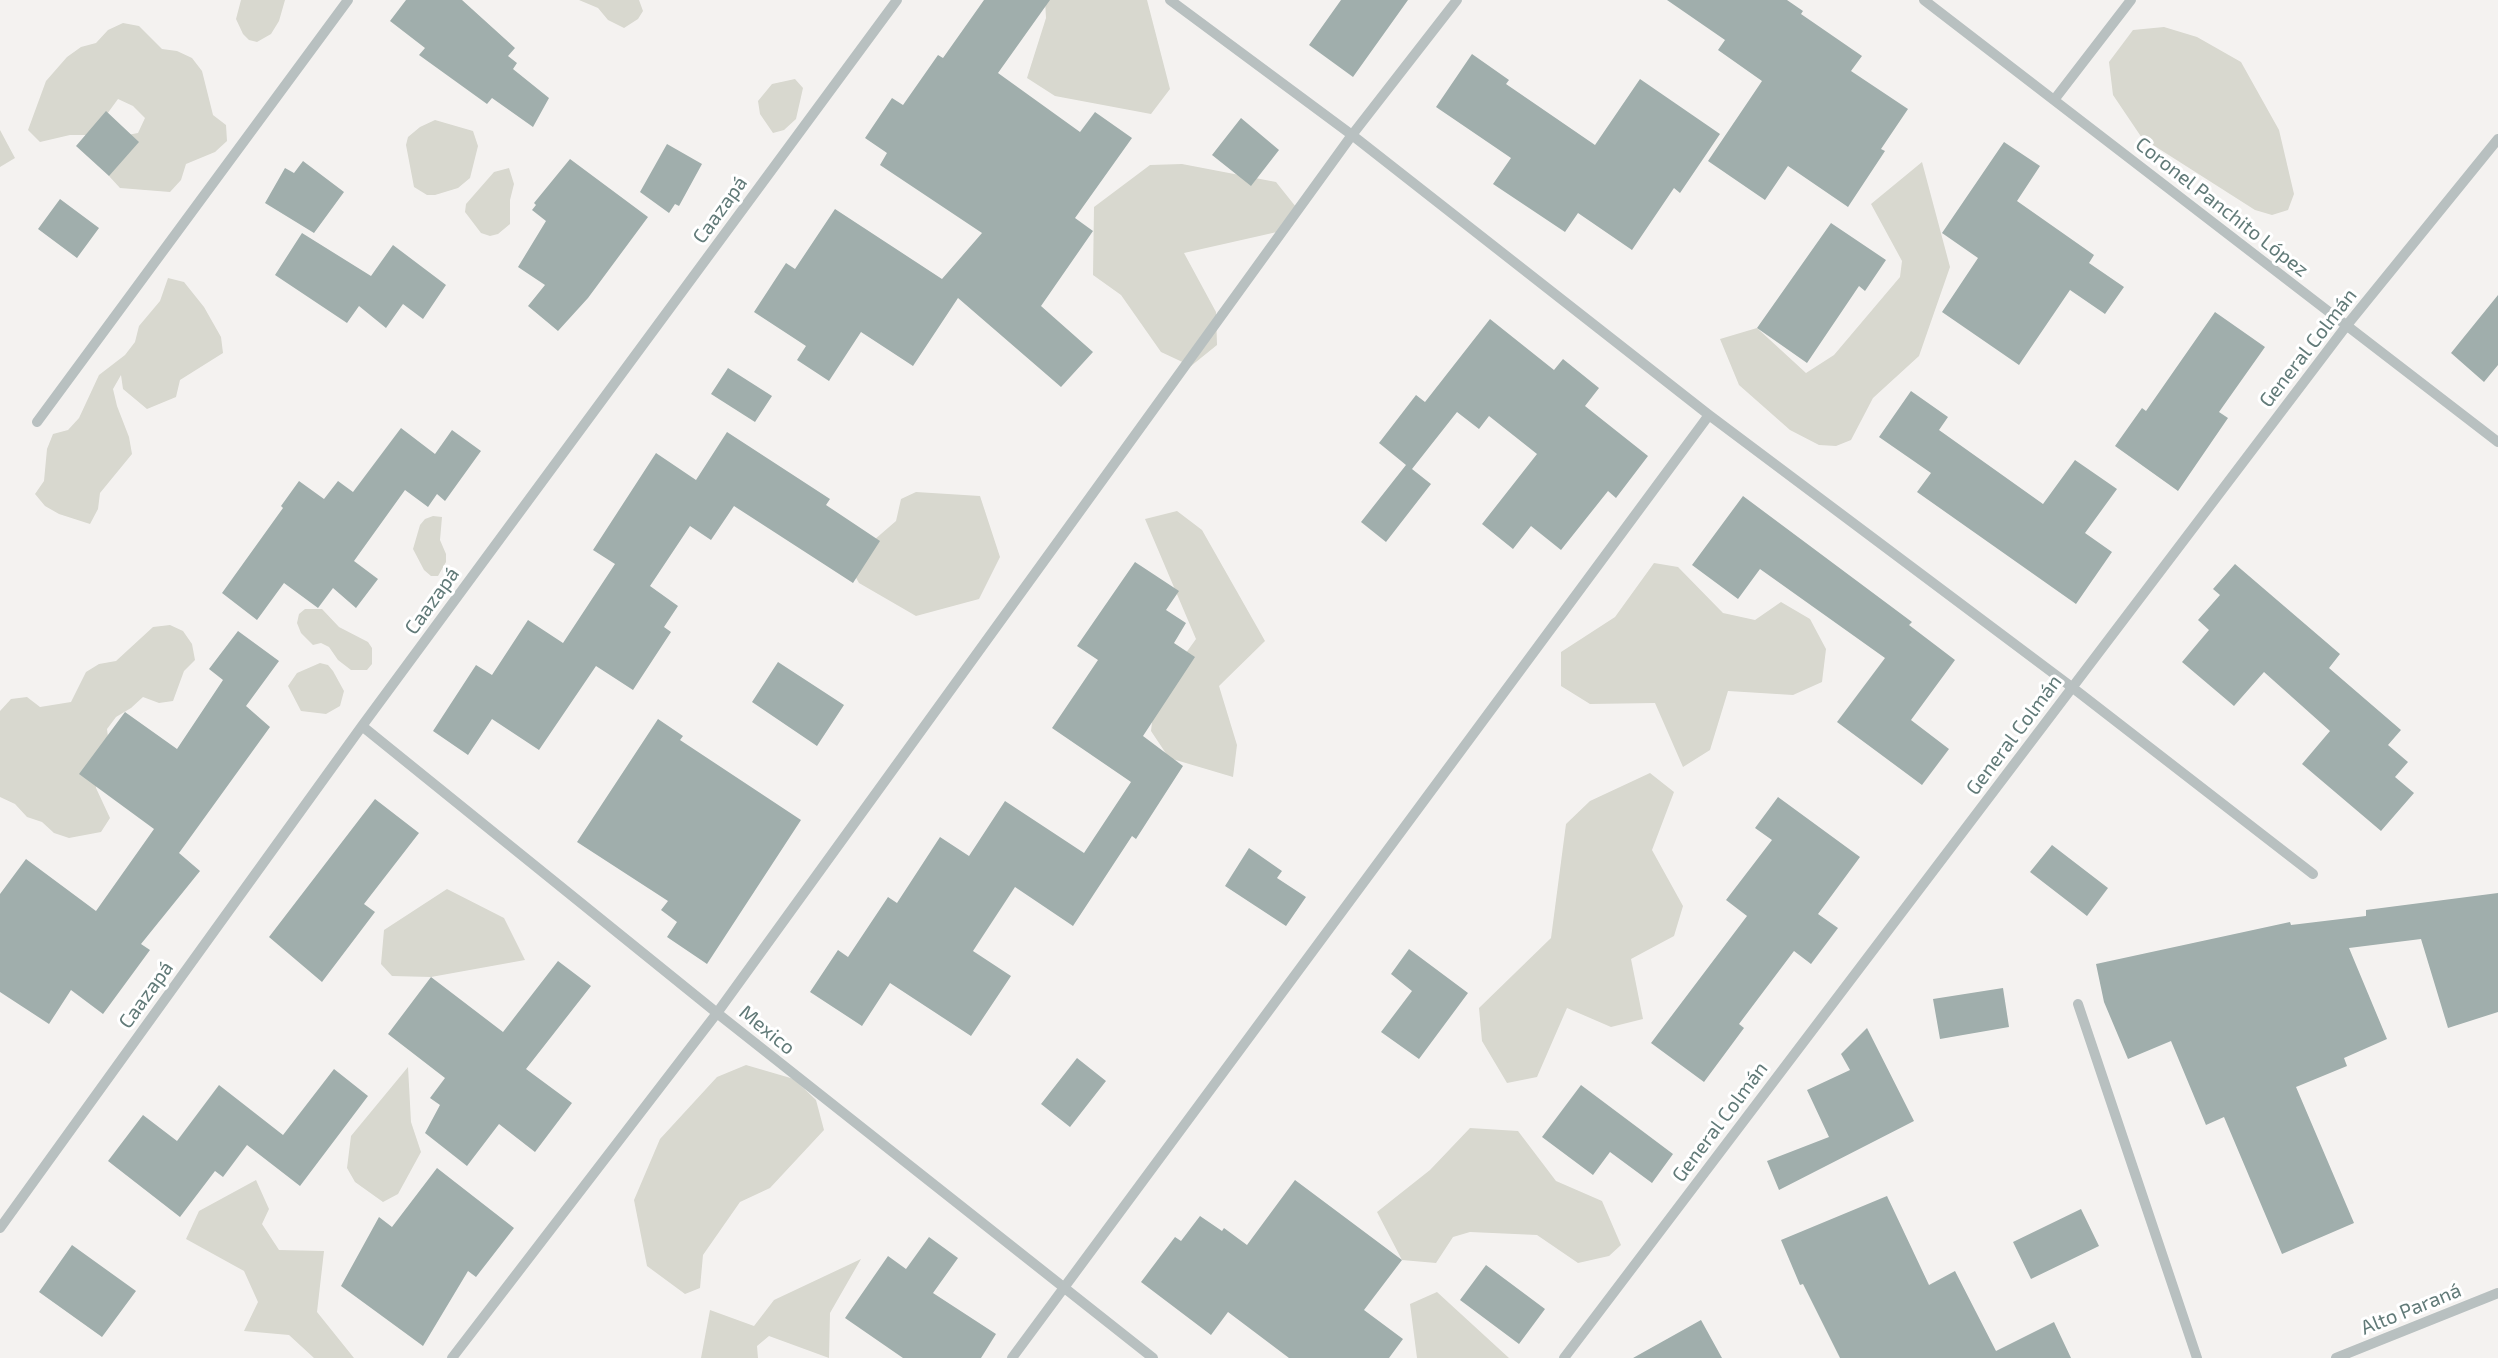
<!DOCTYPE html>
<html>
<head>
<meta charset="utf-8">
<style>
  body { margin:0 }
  canvas { display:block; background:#f4f2f0 }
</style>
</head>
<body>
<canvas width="2498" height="1358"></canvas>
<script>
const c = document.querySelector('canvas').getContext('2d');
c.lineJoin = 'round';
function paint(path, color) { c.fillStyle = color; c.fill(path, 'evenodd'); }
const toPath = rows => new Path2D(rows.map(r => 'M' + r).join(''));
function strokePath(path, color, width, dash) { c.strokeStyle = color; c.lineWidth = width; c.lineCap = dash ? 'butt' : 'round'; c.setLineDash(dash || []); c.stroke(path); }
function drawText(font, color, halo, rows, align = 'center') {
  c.font = font + ' "Exo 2",sans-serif'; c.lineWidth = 6; c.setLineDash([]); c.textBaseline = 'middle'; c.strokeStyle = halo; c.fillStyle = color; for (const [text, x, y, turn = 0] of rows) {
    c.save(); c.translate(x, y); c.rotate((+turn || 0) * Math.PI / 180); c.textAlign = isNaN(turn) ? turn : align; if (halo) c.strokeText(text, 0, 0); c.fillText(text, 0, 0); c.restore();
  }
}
paint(toPath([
  [241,0,285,0,279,21,271,34,257,42,249,40,243,34,236,19],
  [579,0,639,0,643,11,638,19,624,28,608,20,598,8],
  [1045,0,1147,0,1170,89,1151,114,1055,96,1027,78,1046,18],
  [123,23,139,26,162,49,177,51,192,58,202,71,213,115,226,125,227,141,215,152,186,164,181,180,170,192,120,188,109,176,107,160,122,136,138,133,145,118,133,106,118,99,99,125,86,135,70,135,40,142,28,130,46,81,67,57,81,47,96,43,108,30],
  [2164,27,2197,37,2241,62,2279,130,2294,194,2288,210,2272,215,2255,210,2142,138,2113,95,2109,62,2133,30],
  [795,79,803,88,796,119,784,130,773,133,760,114,758,101,772,84],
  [435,120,473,131,478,146,470,178,458,188,435,195,427,195,414,187,406,145,408,137,420,127],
  [0,130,15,158,0,167],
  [1922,162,1950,267,1919,356,1873,398,1851,440,1836,446,1819,445,1790,430,1739,385,1720,339,1757,328,1806,373,1834,355,1900,277,1902,261,1871,204],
  [1182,164,1276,182,1296,207,1277,232,1184,253,1216,312,1217,345,1191,366,1161,352,1121,295,1093,275,1094,207,1150,165],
  [509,168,514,184,510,200,510,224,498,234,490,236,481,233,465,212,466,204,494,172],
  [168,278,184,282,204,307,221,337,223,353,180,380,176,397,147,409,123,389,121,375,113,389,117,406,129,437,132,454,100,493,98,509,90,524,59,514,45,506,35,494,44,481,47,449,53,434,68,430,79,418,99,375,125,355,135,342,139,326,160,301],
  [916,492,980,496,1000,557,979,599,916,616,859,583,851,569,859,553,896,521,901,499],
  [1177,511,1202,530,1265,641,1219,686,1237,745,1233,777,1169,758,1151,731,1155,696,1196,639,1145,519],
  [433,516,442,517,440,540,446,554,446,562,438,576,431,576,424,570,413,549,420,525,425,519],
  [1654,563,1678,567,1723,613,1755,620,1781,602,1810,619,1826,649,1822,682,1793,695,1728,691,1710,750,1683,767,1655,703,1590,704,1561,686,1561,652,1615,617],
  [305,609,322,609,339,627,368,642,372,648,372,664,367,670,351,670,338,660,329,647,321,643,313,645,301,633,297,623,299,614],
  [170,625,183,631,192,644,195,660,184,671,173,701,159,703,143,697,131,708,116,717,107,729,109,745,97,773,96,788,110,818,101,832,69,838,54,833,42,822,27,817,15,804,0,797,0,711,11,699,27,697,40,707,71,702,86,672,99,664,116,661,153,627],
  [320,663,328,665,333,671,344,691,340,706,326,714,301,711,288,686,297,673],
  [1650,773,1674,792,1652,850,1683,906,1674,936,1631,959,1643,1019,1611,1027,1567,1008,1537,1077,1507,1083,1482,1041,1479,1008,1551,938,1566,824,1590,801],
  [447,889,504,918,525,960,431,977,392,976,381,964,384,930],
  [746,1065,794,1079,816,1100,824,1130,770,1188,740,1202,703,1255,700,1288,685,1294,647,1266,634,1200,660,1139,717,1077],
  [408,1067,411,1122,421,1152,398,1194,383,1202,355,1182,347,1168,351,1136],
  [1470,1128,1518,1131,1556,1181,1602,1201,1621,1245,1609,1256,1578,1263,1537,1235,1470,1232,1453,1237,1436,1263,1402,1260,1377,1212,1430,1170],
  [256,1180,269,1209,262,1224,279,1250,324,1251,317,1312,354,1358,314,1358,289,1335,244,1331,258,1302,244,1271,186,1239,199,1211],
  [861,1259,830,1313,829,1358,769,1336,757,1346,758,1358,701,1358,710,1310,754,1326,774,1300],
  [1437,1292,1509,1358,1417,1358,1410,1304]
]), '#d8d8cf');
paint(toPath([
  [406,0,462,0,515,48,508,56,517,63,513,69,549,98,533,127,492,98,487,104,419,55,425,48,390,21],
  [984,0,1050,0,998,73,1080,132,1095,112,1132,138,1075,218,1093,231,1041,306,1093,352,1061,387,958,298,913,366,861,332,829,381,797,360,806,346,754,312,786,263,795,269,835,209,942,279,982,233,880,165,887,153,865,138,892,98,903,105,938,55,943,58],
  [1341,0,1408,0,1353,77,1309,45],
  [1667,0,1787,0,1803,11,1801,14,1862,56,1851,71,1908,109,1881,149,1885,151,1848,207,1788,166,1765,200,1708,161,1762,81,1718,50,1725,40],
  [1472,54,1509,80,1506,84,1595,145,1640,79,1720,134,1680,193,1674,188,1632,250,1578,213,1565,232,1493,184,1511,158,1436,107],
  [106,111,139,142,109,176,76,146],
  [1241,118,1279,150,1251,186,1212,155],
  [2004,142,2040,166,2017,201,2094,255,2089,263,2124,287,2105,314,2070,290,2019,365,1942,312,1978,258,1942,233],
  [667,144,702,164,679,206,675,204,669,213,640,192],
  [570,159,648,217,588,298,558,331,528,306,545,285,518,267,546,221,532,210,536,205,534,203],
  [303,161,344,192,314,233,265,203,285,168,294,173],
  [60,199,99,228,77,258,38,229],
  [1831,223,1886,260,1865,291,1859,286,1807,363,1757,328],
  [302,233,371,276,393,245,446,285,423,319,403,304,386,328,359,306,347,323,275,275],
  [2498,295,2498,365,2484,382,2451,353],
  [2215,312,2265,347,2219,412,2228,418,2178,491,2115,446,2142,408,2146,411],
  [1490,319,1554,370,1563,359,1599,388,1585,406,1648,456,1616,498,1608,491,1561,550,1531,526,1513,549,1482,524,1537,454,1489,416,1479,429,1457,412,1412,469,1431,484,1386,542,1361,522,1406,465,1379,443,1416,395,1425,402],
  [728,368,772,396,755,422,711,394],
  [1911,391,1948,417,1939,430,2043,504,2075,460,2117,489,2085,533,2112,552,2076,604,1917,492,1931,473,1879,437],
  [401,428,435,454,452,430,481,451,445,501,437,494,428,507,405,490,354,561,378,579,356,608,333,588,318,608,284,583,257,620,222,593,283,508,281,506,299,481,324,499,338,481,353,492],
  [727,432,830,499,826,505,880,541,853,583,734,506,711,540,690,526,650,586,678,606,664,627,671,632,633,690,596,666,539,750,492,719,468,755,433,731,476,665,492,675,528,620,563,643,615,564,593,550,656,453,696,480],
  [1743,496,1912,622,1909,625,1955,660,1911,720,1949,749,1922,785,1837,722,1885,658,1760,569,1738,599,1692,565],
  [1135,562,1179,591,1166,610,1186,623,1174,643,1195,657,1143,736,1183,766,1136,839,1132,836,1073,926,1015,887,973,951,1011,976,971,1036,890,983,862,1026,810,992,838,950,848,957,888,897,897,903,940,837,969,856,1005,801,1084,853,1131,782,1052,728,1098,660,1077,646],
  [2235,564,2340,654,2329,668,2401,730,2388,745,2408,762,2395,777,2414,793,2381,831,2302,764,2330,731,2264,672,2234,706,2182,662,2209,630,2198,620,2220,595,2213,589],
  [238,631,279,661,246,706,270,727,179,853,200,871,141,944,150,950,103,1014,71,990,49,1024,0,992,0,894,26,859,96,911,154,829,79,774,125,712,177,749,223,680,209,669],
  [778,662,844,705,817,746,752,702],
  [658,719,683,736,680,740,801,820,707,964,667,937,677,922,661,910,668,901,577,842],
  [1778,797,1860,857,1818,914,1838,928,1811,964,1794,951,1739,1024,1744,1028,1704,1082,1651,1043,1747,916,1726,900,1772,840,1755,828],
  [375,799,419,833,364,904,375,912,322,982,269,937],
  [2052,845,2108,888,2087,916,2030,872],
  [1249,848,1282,871,1277,878,1306,897,1286,926,1225,886],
  [2498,893,2498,1012,2448,1028,2421,939,2349,948,2387,1039,2344,1058,2347,1066,2296,1087,2354,1223,2282,1254,2224,1117,2206,1125,2171,1041,2128,1059,2104,1002,2096,964,2290,922,2291,925,2366,916,2366,910],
  [1409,949,1468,993,1419,1059,1381,1032,1412,991,1391,974],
  [558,961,591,986,526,1069,572,1103,535,1152,499,1124,467,1166,425,1133,440,1105,430,1098,445,1078,388,1034,431,977,503,1032],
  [2003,988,2009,1027,1940,1039,1933,999],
  [1867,1028,1914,1121,1779,1190,1767,1161,1829,1137,1807,1090,1850,1070,1841,1054],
  [1077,1058,1106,1081,1070,1127,1041,1104],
  [334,1069,368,1096,300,1186,247,1145,223,1177,215,1171,180,1217,108,1161,143,1115,177,1141,219,1085,283,1135],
  [1581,1085,1673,1154,1652,1183,1610,1152,1593,1175,1542,1137],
  [437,1168,514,1228,476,1277,468,1271,423,1346,341,1286,379,1217,392,1227],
  [1295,1180,1402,1260,1364,1310,1403,1339,1389,1358,1289,1358,1228,1312,1211,1335,1141,1282,1175,1237,1181,1241,1200,1216,1222,1231,1224,1228,1247,1245],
  [1887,1196,1929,1285,1955,1271,1996,1351,2054,1322,2071,1358,1840,1358,1803,1284,1800,1285,1781,1240],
  [2081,1209,2099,1246,2031,1279,2013,1242],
  [929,1237,958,1258,933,1293,996,1334,981,1358,903,1358,845,1318,888,1256,906,1269],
  [72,1245,136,1291,102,1337,39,1292],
  [1486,1265,1545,1309,1519,1344,1460,1300],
  [1701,1320,1722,1358,1633,1358]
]), '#a0aeac');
strokePath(toPath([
  [1170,0,1352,135,1709,415,2073,688,2313,874],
  [1924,0,2498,442],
  [2054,100,2131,0],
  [37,422,348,0],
  [362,726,717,1013,1153,1358],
  [2078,1004,2197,1358],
  [0,1228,362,726,897,0],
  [452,1358,717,1013,1352,135,1457,0],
  [1012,1358,1709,415],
  [1564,1358,2347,325,2498,139],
  [2336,1358,2498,1293]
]), '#b8c0c0', 10);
drawText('20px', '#617a78', '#fff', [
  ["Coronel Panchito López",2222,207,38],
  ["Caazapá",720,210,-54],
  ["General Colmán",2308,348,-52],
  ["Caazapá",432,601,-54],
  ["General Colmán",2014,735,-53],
  ["Caazapá",146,995,-54],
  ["Mexico",767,1030,39],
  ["General Colmán",1720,1122,-53],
  ["Alto Paraná",2411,1309,-22]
]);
</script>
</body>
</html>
